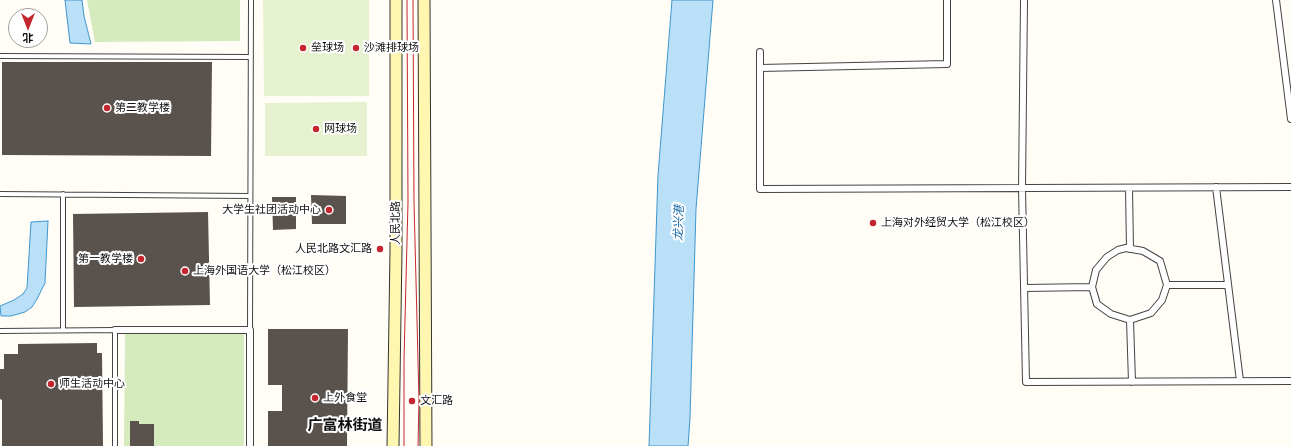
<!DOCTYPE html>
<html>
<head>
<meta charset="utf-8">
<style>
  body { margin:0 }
  #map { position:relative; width:1291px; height:446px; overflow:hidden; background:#fffdf5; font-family:Literata,"Noto Sans SC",serif }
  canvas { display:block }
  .north { position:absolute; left:8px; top:8px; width:40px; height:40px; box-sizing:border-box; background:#fff; border:1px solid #a0a0a0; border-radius:50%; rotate:180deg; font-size:11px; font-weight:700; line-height:16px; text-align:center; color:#111 }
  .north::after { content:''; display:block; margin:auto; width:14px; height:18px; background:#c4262e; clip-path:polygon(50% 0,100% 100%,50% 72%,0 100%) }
</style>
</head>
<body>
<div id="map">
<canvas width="1291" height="446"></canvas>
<div class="north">北</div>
</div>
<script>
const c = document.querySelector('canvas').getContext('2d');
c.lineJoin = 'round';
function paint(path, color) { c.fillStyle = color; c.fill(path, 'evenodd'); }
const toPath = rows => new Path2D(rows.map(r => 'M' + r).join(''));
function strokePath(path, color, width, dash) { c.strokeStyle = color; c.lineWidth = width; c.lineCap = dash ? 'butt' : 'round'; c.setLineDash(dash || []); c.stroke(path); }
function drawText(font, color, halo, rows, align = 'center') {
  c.font = font + ' Literata,"Noto Sans SC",serif'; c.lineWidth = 4; c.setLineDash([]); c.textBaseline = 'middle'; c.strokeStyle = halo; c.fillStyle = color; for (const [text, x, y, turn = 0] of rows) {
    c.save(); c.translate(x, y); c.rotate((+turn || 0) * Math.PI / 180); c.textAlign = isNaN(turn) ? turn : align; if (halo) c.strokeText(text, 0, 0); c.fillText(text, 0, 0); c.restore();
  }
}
paint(toPath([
  [87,0,240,0,240,41,95,42],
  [125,332,244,333,244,446,124,446]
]), '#d5ebbd');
paint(toPath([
  [263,0,369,0,369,96,264,96],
  [367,102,367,156,265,156,265,103]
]), '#e6f2cf');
const water = toPath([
  [65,0,82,0,84,16,91,44,70,43,65,0],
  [672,0,713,0,696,209,690,418,688,446,649,446,658,175,672,0],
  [48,221,45,283,37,299,32,307,25,312,11,316,1,316,0,306,14,300,23,294,27,288,31,222,48,221]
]);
paint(water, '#b9e0f7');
strokePath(water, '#3f96cf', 1);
paint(toPath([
  [2,62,212,62,211,156,2,155],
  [311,195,346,196,346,224,312,224],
  [272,197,296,197,296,229,273,230],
  [208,212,210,305,74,307,73,214],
  [268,329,348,329,347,446,268,446,268,411,282,411,282,385,268,385],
  [97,343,97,353,102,353,103,446,2,446,2,400,0,399,0,369,4,369,4,354,18,354,18,344],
  [130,421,139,421,139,424,154,424,154,446,130,446]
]), '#5a524d');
const service = toPath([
  [0,56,251,57],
  [0,194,250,196],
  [63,330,63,194],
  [250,330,251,0],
  [0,331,115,330,115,446]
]);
const pedestrian = toPath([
  [1024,0,1022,188,1026,382,1291,381],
  [1276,0,1291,119],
  [760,52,760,189,1291,187],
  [760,68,947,64,947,0],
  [1216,187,1240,381],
  [1129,188,1130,249],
  [1167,285,1160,261,1143,251,1126,248,1118,250,1107,257,1096,270,1092,287,1097,304,1111,314,1130,320,1151,313,1162,300,1167,285,1228,285],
  [1024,288,1092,287],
  [1130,320,1132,382],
  [115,330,250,330,250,446]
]);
const secondary = toPath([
  [424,0,426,446],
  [393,446,396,250,396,0]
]);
strokePath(service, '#444', 6);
strokePath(pedestrian, '#444', 8);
strokePath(secondary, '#333', 13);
strokePath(service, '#fff', 4);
strokePath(pedestrian, '#fff', 6);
strokePath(secondary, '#fff6b0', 11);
strokePath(toPath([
  [413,0,414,202,419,400,418,446],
  [404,446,404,359,408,202,407,0]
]), '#c4262e', 1);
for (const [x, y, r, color] of [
  [303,48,4,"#c4262e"],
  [356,48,4,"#c4262e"],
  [107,108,4,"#c4262e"],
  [316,129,4,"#c4262e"],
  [329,210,4,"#c4262e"],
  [873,223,4,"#c4262e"],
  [380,249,4,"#c4262e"],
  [141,259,4,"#c4262e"],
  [185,271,4,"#c4262e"],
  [51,384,4,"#c4262e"],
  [315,398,4,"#c4262e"],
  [412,401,4,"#c4262e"]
]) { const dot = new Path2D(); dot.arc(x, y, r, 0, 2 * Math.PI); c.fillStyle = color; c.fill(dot); strokePath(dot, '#fff', 1.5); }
drawText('11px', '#111', '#fff', [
  ["垒球场",311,48],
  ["沙滩排球场",364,48],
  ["第二教学楼",115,108],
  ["网球场",324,129],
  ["大学生社团活动中心",321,210,"right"],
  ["上海对外经贸大学（松江校区）",881,223],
  ["人民北路文汇路",372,249,"right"],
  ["第一教学楼",133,259,"right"],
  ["上海外国语大学（松江校区）",193,271],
  ["师生活动中心",59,384],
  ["上外食堂",323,398],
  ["文汇路",420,401]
], 'left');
drawText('11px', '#111', '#fff', [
  ["人民北路",396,223,-90]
]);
drawText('italic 12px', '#1768a6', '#fff', [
  ["龙兴港",679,223,-88]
]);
drawText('bold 15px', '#111', '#fff', [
  ["广富林街道",345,426]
]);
</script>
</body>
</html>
